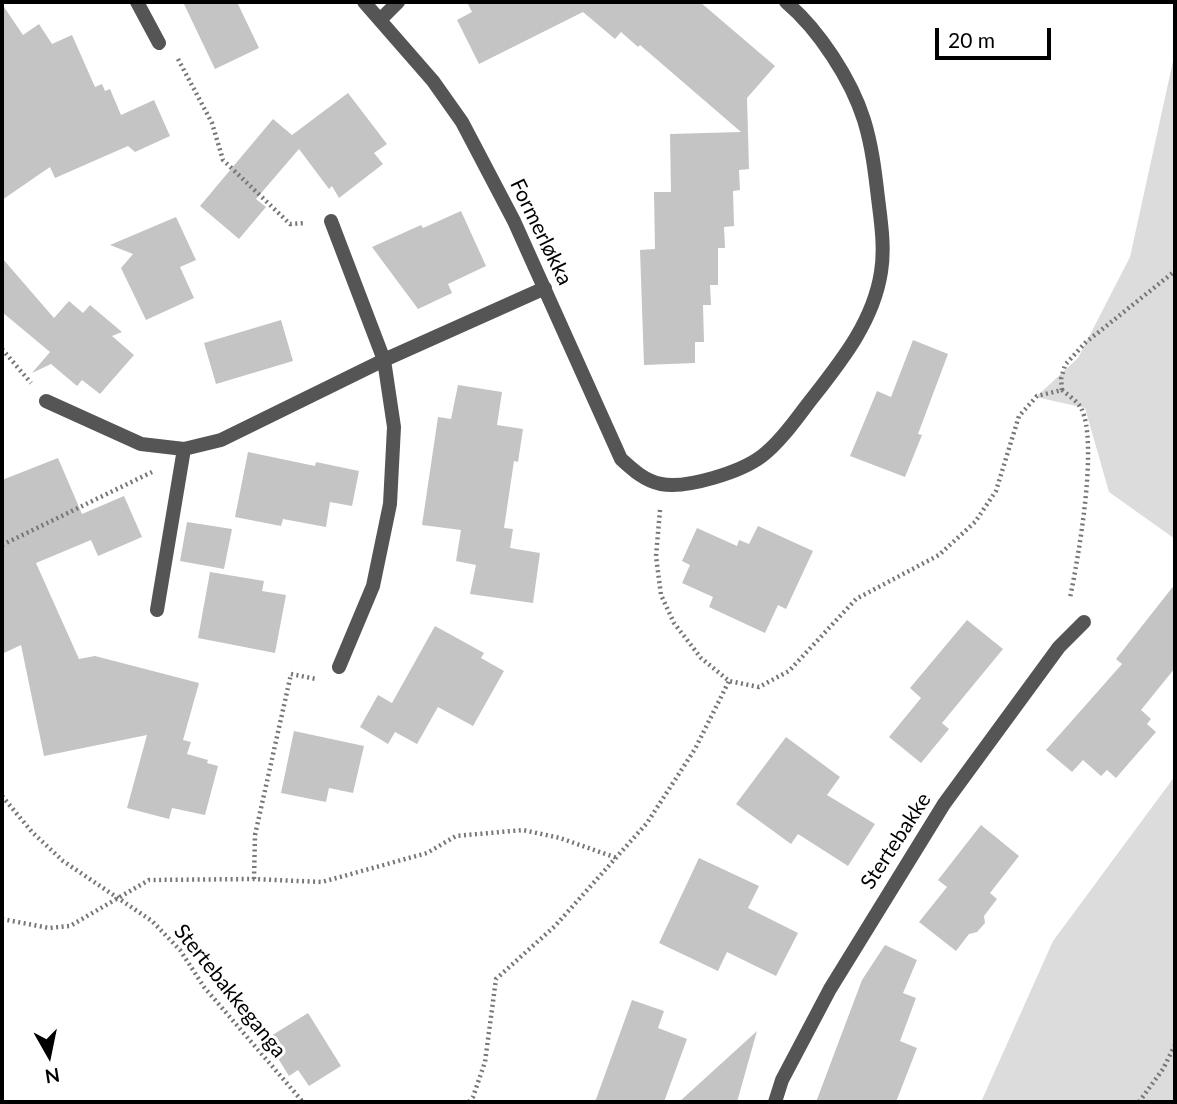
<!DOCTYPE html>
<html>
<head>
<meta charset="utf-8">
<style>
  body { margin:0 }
  #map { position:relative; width:1177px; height:1104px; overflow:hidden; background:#fff; font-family:Lato,sans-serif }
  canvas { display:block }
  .frame { position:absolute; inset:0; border:4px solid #000; pointer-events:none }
  .north { position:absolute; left:14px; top:1020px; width:70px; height:70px; -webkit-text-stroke:5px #fff; paint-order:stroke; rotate:171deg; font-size:19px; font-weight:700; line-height:28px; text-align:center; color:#000 }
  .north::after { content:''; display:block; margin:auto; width:24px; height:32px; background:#000; clip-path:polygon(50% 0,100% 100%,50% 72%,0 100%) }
  .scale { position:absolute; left:935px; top:28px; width:116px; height:32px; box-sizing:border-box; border:4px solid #000; border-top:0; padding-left:9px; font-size:21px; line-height:24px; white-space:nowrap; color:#000; -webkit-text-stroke:5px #fff; paint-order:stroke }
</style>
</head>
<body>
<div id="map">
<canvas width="1177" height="1104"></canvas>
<div class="frame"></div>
<div class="north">N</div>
<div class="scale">20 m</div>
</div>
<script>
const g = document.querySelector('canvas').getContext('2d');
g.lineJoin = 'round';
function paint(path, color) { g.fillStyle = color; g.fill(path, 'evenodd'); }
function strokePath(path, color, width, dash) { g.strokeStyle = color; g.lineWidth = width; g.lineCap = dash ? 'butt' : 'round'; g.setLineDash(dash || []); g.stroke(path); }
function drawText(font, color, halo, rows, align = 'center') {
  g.font = font + ' Lato,sans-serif'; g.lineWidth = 6; g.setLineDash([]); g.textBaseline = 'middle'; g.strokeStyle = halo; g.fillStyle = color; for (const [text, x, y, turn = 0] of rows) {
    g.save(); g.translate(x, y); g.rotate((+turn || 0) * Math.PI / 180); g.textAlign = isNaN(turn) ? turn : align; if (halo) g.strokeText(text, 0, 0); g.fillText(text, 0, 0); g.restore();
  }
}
const green = new Path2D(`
  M1175,52V539L1109,492L1085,408L1036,397L1078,358L1130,257Z
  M1175,776V1102H981L1053,941Z`);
const building = new Path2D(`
  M183,2H237L259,48L215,69Z
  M467,2H700L775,66L747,98L749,169L739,170L740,190L733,191L734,226L724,227L725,248H718V285H710L711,305H703L704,342H695V363L644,365L640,250L655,249L654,192H671L670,134L741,132L640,45L638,47L621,32L615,39L583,12L479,64L457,20L472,12Z
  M2,4L23,35L39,24L52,44L72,35L95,87L102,84L105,91L110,89L121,115L154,100L170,136L135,152L128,146L55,178L50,167L2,200Z
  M348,93L387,144L374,153L383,164L339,198L332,186L329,189L299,149L256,199L266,207L239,239L200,206L273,119L292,135Z
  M461,211L486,266L448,284L452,293L418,309L372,247L421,225L423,228Z
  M176,217L196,260L180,267L194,298L146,320L121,268L133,254L110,245Z
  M2,258L54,318L69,301L83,313L90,305L122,332L112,336L134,355L100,394L82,380L77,386L51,364L32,373L50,352L2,312Z
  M281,320L293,361L216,384L204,343Z
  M913,340L948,354L918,434L922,435L905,477L850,456L877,391L891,397Z
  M458,385L502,392L497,425L523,429L518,462L514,461L504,528L513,529L510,548L540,553L533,603L470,594L476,565L456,561L461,530L422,525L438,417L451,419Z
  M248,452L315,466L316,462L359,471L352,506L330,502L326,527L283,519L281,526L235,517Z
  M58,458L82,514L124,496L142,537L98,556L91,540L36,563L79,659L95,656L199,683L183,740L191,742L187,754L208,760L207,763L218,766L205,815L172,808L169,819L127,808L147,735L44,756L21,645L2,654V480Z
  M187,522L232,529L224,569L180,561Z
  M758,526L813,551L786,609L778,605L765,633L709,607L713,597L682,583L690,565L682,561L697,528L737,546L739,540L749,544Z
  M210,572L264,581L262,591L286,595L275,653L198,638Z
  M1175,584V668L1141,710L1151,719L1147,724L1156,732L1116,778L1107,770L1101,776L1083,760L1072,772L1046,750L1122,664L1116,659Z
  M967,620L1003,649L942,723L949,729L921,763L889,737L921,698L910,688Z
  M435,626L484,653L481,658L504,671L473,726L438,707L417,744L395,732L388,744L360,727L378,695L392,703Z
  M294,731L364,746L353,793L329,788L326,802L281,793Z
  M786,737L840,777L827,795L875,824L848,866L798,834L791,844L736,804Z
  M981,825L1019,856L990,893L997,899L984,916L985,923L977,932L969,934L956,951L919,922L947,887L938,880Z
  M699,858L759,886L748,908L798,933L776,976L727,952L718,971L659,943Z
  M885,945L917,960L903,993L916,998L900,1041L917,1048L896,1102H816L862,980Z
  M632,1000L664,1011L658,1028L687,1039L664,1102H595Z
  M308,1013L341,1066L309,1086L298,1070L289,1076L266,1039Z
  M757,1031L737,1102H679Z`);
const path = new Path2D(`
  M178,59L212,123L223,160L290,224L305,223
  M2,349L31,383
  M1062,390L1061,379L1065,365L1085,343L1175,271
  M660,510L656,556L661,595L674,623L701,658L729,681L759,687L789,671L856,599L939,555L975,522L996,491L1019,416L1037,396L1062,390C1068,395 1077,401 1081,408C1099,442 1078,559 1070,598
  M2,545L152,472
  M2,796L32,832L63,861L152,921L180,950L204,987L303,1102
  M254,879L255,835L291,674L316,679
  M2,919L49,928L70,926L149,880L254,879L322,882L427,853L456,836L523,830L560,838L617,858
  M469,1102L473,1097L485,1062L496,979L555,926L647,823L695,749L729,681
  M1139,1102L1163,1069L1175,1045`);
const lane = new Path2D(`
  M137,2L159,43
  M331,221L384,360`);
const street = new Path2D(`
  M364,2L433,81L462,122L514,221L621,459C633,470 645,481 661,484C687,489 741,472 762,456C779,443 794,422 807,405C838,365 873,324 881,272C885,248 881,222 878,198C875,172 872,146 864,120C851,79 819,30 786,2
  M380,20L398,2
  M46,401L141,444L184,449L221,440L384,360L545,288
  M157,610L184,449
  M339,667L373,586L390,504L394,427L384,360
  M775,1102L782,1080L830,989L944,804L1059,647L1084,622`);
const streetNames = [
  ["Formerløkka",541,232,64],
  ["Stertebakke",896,841,-57],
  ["Stertebakkeganga",230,991,51]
];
paint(green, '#dcdcdc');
paint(building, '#c4c4c4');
strokePath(path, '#777', 4.5, [2, 3.5]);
strokePath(lane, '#555', 14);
strokePath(street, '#555', 14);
drawText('21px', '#000', '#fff', streetNames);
</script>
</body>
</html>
